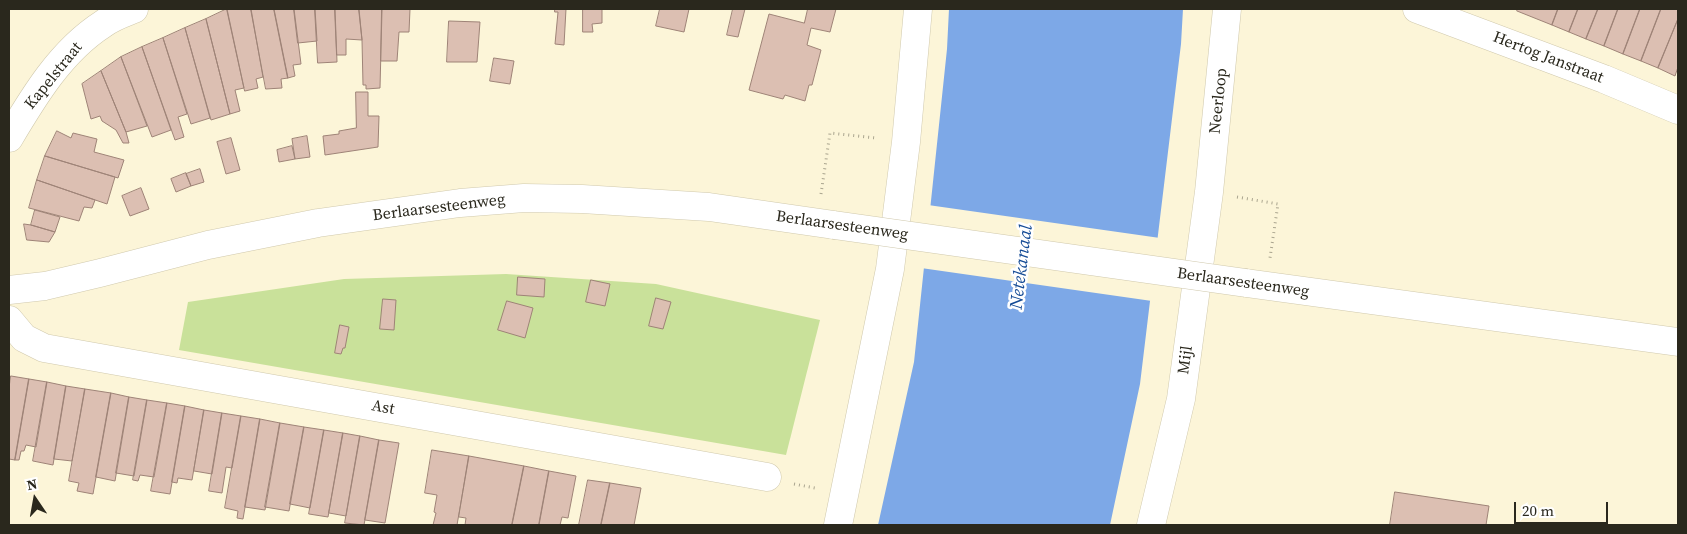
<!DOCTYPE html>
<html>
<head>
<meta charset="utf-8">
<style>
  body { margin:0 }
  #map { position:relative; width:1687px; height:534px; overflow:hidden; background:#fcf5d8; font-family:"Source Serif 4",serif }
  canvas { display:block }
  .frame { position:absolute; inset:0; border:10px solid #2a281d; pointer-events:none }
  .north { position:absolute; left:10px; top:474px; width:50px; height:50px; -webkit-text-stroke:4px #fff; paint-order:stroke; rotate:348deg; font-size:14px; font-weight:700; line-height:20px; text-align:center; color:#2a281d }
  .north::after { content:''; display:block; margin:auto; width:18px; height:22px; background:#2a281d; clip-path:polygon(50% 0,100% 100%,50% 72%,0 100%) }
  .scale { position:absolute; left:1514px; top:502px; width:94px; height:22px; box-sizing:border-box; border:2px solid #2a281d; border-top:0; padding-left:6px; font-size:15px; line-height:18px; white-space:nowrap; color:#2a281d; -webkit-text-stroke:4px #fff; paint-order:stroke }
</style>
</head>
<body>
<div id="map">
<canvas width="1687" height="534"></canvas>
<div class="frame"></div>
<div class="north">N</div>
<div class="scale">20 m</div>
</div>
<script>
const g = document.querySelector('canvas').getContext('2d');
g.lineJoin = 'round';
function paint(path, color) { g.fillStyle = color; g.fill(path, 'evenodd'); }
function strokePath(path, color, width, dash) { g.strokeStyle = color; g.lineWidth = width; g.lineCap = dash ? 'butt' : 'round'; g.setLineDash(dash || []); g.stroke(path); }
function drawText(font, color, halo, rows, align = 'center') {
  g.font = font + ' "Source Serif 4",serif'; g.lineWidth = 5; g.setLineDash([]); g.textBaseline = 'middle'; g.strokeStyle = halo; g.fillStyle = color; for (const [text, x, y, turn = 0] of rows) {
    g.save(); g.translate(x, y); g.rotate((+turn || 0) * Math.PI / 180); g.textAlign = isNaN(turn) ? turn : align; if (halo) g.strokeText(text, 0, 0); g.fillText(text, 0, 0); g.restore();
  }
}
const green = new Path2D(`
  M506,274L656,284L820,320L786,455L179,350L188,302L344,279Z`);
const water = new Path2D(`
  M949,9H1183L1181,44L1140,384L1110,525H878L914,362L947,49Z`);
const pier = new Path2D(`
  M928,205L1160,238L1152,301L921,268Z`);
const building = new Path2D(`
  M227,9L244,88L235,90L240,111L230,114L206,19Z
  M227,9H251L263,77L256,79L258,88L245,91Z
  M251,9H274L288,78L281,79L282,88L266,89Z
  M274,9H294L301,64L293,65L295,76L288,78Z
  M294,9H315L317,41L298,43Z
  M315,9H335L337,62L318,63Z
  M335,9H359L362,40L346,39V55H337Z
  M359,9H382L380,88L366,89V85H363L362,40Z
  M382,9H410L409,32H399L397,61H381Z
  M555,9H566L564,45L555,44L558,12H555Z
  M583,9H602V23L592,24L593,32H583Z
  M660,9H689L684,32L656,26Z
  M733,9H745L738,37L727,35Z
  M808,9H836L830,32L811,28L807,45L821,50L812,85H809L805,101L785,95L783,99L749,90L769,14L804,23Z
  M1518,9H1558L1552,25L1517,11Z
  M1558,9H1578L1569,32L1552,25Z
  M1578,9H1598L1586,39L1569,32Z
  M1598,9H1618L1604,46L1586,39Z
  M1618,9H1640L1623,54L1604,46Z
  M1640,9H1661L1641,61L1623,54Z
  M1661,9H1678V19L1658,68L1641,61Z
  M206,19L230,114L211,120L185,28Z
  M1678,19V67L1675,76L1658,68Z
  M449,21L480,22L477,62H447Z
  M185,28L210,118L191,124L163,38Z
  M163,38L187,114L178,117L184,137L175,140L142,47Z
  M142,47L171,130L152,137L121,57Z
  M121,57L147,126L126,132L101,71Z
  M494,58L514,61L510,84L490,81Z
  M101,71L126,132L129,143H123L116,130L102,121L100,116L91,119L82,84Z
  M356,92H368V116H379L378,147L325,155L323,136L339,134V131L356,128Z
  M57,131L71,138L73,133L97,139L94,152L124,160L118,178L45,156Z
  M307,136L310,157L295,159L292,139Z
  M231,138L240,170L226,174L217,142Z
  M292,146L295,159L279,162L277,150Z
  M45,156L115,177L107,204L37,180Z
  M200,169L204,182L191,186L186,174Z
  M186,173L191,186L176,192L171,179Z
  M37,180L95,200L92,208L84,207L79,221L29,208Z
  M141,188L149,209L130,216L122,196Z
  M35,210L60,217L55,232L31,225Z
  M24,224L31,225L55,232L49,242L27,240Z
  M518,277L545,279L544,297L517,295Z
  M591,280L610,284L605,306L586,302Z
  M656,298L671,302L663,329L649,326Z
  M383,299L396,300L394,330L380,329Z
  M507,301L533,308L525,338L498,330Z
  M340,325L349,327L345,348H343L341,354L335,353Z
  M11,376L29,379L15,460L9,459V388Z
  M29,379L47,382L36,447L26,445L24,451H21L19,460H15Z
  M47,382L66,386L53,465L33,461Z
  M66,386L85,389L72,461L54,459Z
  M85,389L111,393L93,494L77,491L79,483L69,481Z
  M111,393L129,397L115,481L96,477Z
  M129,397L147,400L134,476L116,473Z
  M147,400L167,403L154,477L140,475L138,481L133,480Z
  M167,403L185,406L170,494L151,491Z
  M185,406L204,410L192,480L178,478L177,483L172,482Z
  M204,410L222,413L212,474L194,471Z
  M222,413L241,416L232,468L226,467L222,493L209,491Z
  M241,416L260,419L243,519L237,518L238,511L225,508Z
  M260,419L280,423L265,510L245,507Z
  M280,423L304,427L289,511L265,507Z
  M304,427L324,430L310,508L290,504Z
  M324,430L343,433L328,517L309,514Z
  M343,433L360,436L346,516L329,513Z
  M360,436L379,440L364,525L345,523Z
  M379,440L399,443L385,523L365,520Z
  M432,450L469,456L457,525H433L436,513L434,512L437,495L425,493Z
  M469,456L524,466L512,525H465L466,518L459,517Z
  M524,466L549,471L539,525H512Z
  M549,471L576,476L568,518L562,517L560,525H539Z
  M588,480L610,483L601,525H579Z
  M610,483L641,488L634,525H601Z
  M1395,492L1489,506L1486,525H1390Z`);
const path = new Path2D(`
  M821,194L830,133L876,138
  M1237,197L1278,204L1270,258
  M794,484L815,488`);
const minor = new Path2D(`
  M1417,9L1604,79L1678,110
  M9,138C34,96 61,51 103,24C112,17 124,13 134,9
  M1246,283L1678,342
  M9,290L45,286L100,273L208,245L318,223L460,203L524,198L582,199L709,207L834,225
  M9,320L24,338L44,348L767,477
  M838,525L890,269L906,142L918,9
  M1151,525L1181,399L1209,192L1227,9`);
const minorBridge = new Path2D(`
  M834,225L1246,283`);
const streetNames = [
  ["Hertog Janstraat",1548,58,21],
  ["Kapelstraat",54,76,-51],
  ["Neerloop",1219,101,-84],
  ["Berlaarsesteenweg",439,208,-7],
  ["Berlaarsesteenweg",842,226,8],
  ["Berlaarsesteenweg",1243,283,8],
  ["Mijl",1186,360,-82],
  ["Ast",383,408,10]
];
const waterNames = [
  ["Netekanaal",1022,267,-83]
];
paint(green, '#c9e19a');
paint(water, '#7da8e7');
paint(pier, '#fcf5d8');
paint(building, '#dcbfb2');
strokePath(building, '#9e8377', 1);
strokePath(minor, '#d0c9ad', 29);
strokePath(path, '#aaa58f', 3, [1, 4]);
strokePath(minor, '#fff', 28);
strokePath(minorBridge, '#d0c9ad', 29, []);
strokePath(minorBridge, '#fff', 28);
drawText('16px', '#2a281d', '#fff', streetNames);
drawText('italic 18px', '#154b95', '#fff', waterNames);
</script>
</body>
</html>
